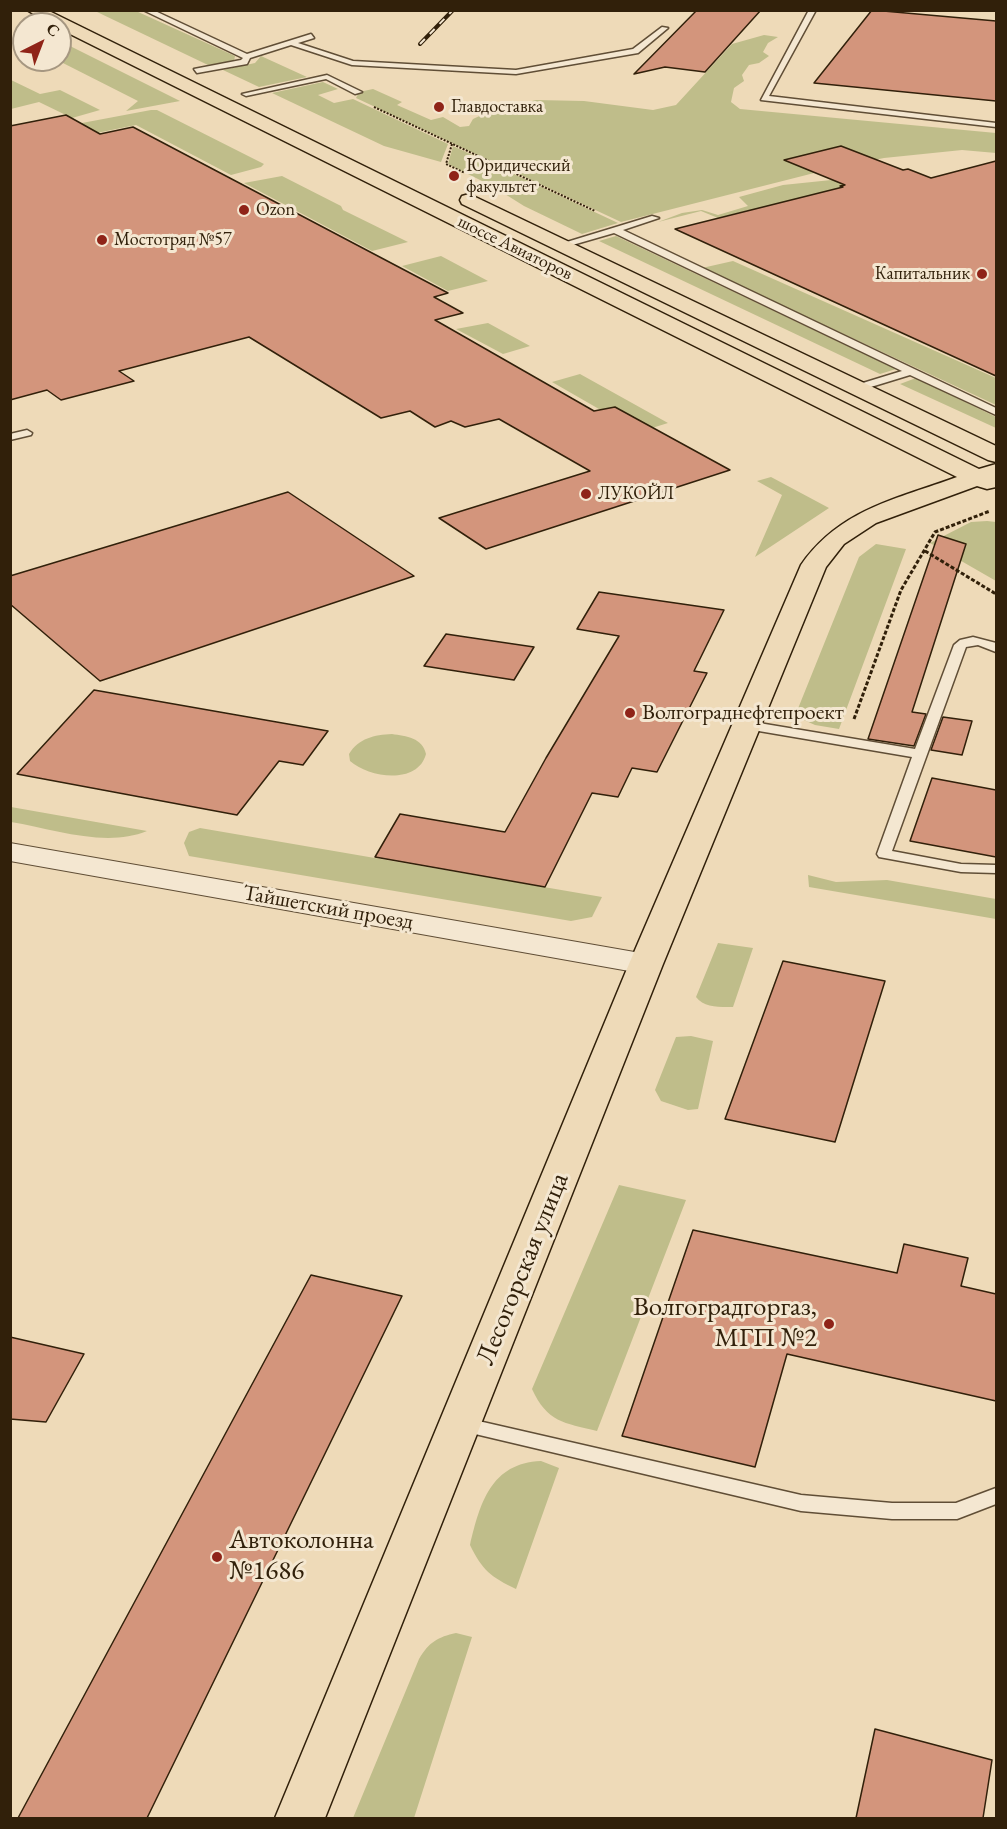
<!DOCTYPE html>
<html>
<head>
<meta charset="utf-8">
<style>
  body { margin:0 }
  #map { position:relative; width:1007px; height:1829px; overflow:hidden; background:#eedab8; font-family:"EB Garamond",serif }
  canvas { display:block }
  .frame { position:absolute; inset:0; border:12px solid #31200a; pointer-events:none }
  .north { position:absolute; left:12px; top:12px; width:60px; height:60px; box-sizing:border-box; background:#f4e7d1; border:2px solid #a69781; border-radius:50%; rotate:42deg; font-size:16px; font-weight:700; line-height:24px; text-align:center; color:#31200a }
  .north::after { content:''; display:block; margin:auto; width:21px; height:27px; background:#8f2418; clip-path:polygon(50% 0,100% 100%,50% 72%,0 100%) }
</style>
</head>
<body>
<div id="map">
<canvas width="1007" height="1829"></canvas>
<div class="frame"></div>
<div class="north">С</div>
</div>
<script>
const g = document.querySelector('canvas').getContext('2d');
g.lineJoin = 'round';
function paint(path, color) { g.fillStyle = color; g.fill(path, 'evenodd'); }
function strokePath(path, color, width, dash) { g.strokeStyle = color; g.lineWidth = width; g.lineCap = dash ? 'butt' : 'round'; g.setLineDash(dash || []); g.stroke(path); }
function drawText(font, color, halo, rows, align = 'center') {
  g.font = font + ' "EB Garamond",serif'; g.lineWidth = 6; g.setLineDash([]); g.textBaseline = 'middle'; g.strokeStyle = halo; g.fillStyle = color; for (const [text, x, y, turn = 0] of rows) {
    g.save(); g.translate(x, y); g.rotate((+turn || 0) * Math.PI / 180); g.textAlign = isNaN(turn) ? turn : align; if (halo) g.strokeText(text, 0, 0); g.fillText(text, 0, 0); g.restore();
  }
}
const green = new Path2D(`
  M95,11H136L235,56L234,61L208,65Z
  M764,35L778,37L768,43L763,52L769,56L759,63L749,65L742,75L744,81L734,88L731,102L740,109L996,133V153L962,150L884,158L830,169L621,222L356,98L359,92L373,89L402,102L397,105L431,120L443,117L460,127L469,126L473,119L488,112L536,100L584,101L653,110L676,105L732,44Z
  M60,41L180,101L126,111L138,101L57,60H60Z
  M261,56L307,77L259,87L223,70L255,63Z
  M11,80L40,94L60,90L100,110L72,118L39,102L11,109Z
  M323,82L338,89L318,95L334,103L353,99L448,144L441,162L384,146L272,93Z
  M151,110H157L264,164L261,167L231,175L136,125L72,138L66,126Z
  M453,146L533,183H486L448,164Z
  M282,176L341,206L343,210L408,242L372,251L244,183Z
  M841,179L866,180L841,186L862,195L769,219L749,210L718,218L701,211L658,222L682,213L702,210L718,215L748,206L739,197L783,185Z
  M489,184H535L618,223L582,234L524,206Z
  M616,236L896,369L880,374L599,241Z
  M441,256L488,281L448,291L402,266Z
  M733,261L996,378V405L702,268Z
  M488,323L530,346L503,354L456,329Z
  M580,374L668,423L639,432L552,382Z
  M916,378L996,417V428L900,384Z
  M771,477L829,508L755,557L782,495L757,481Z
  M987,521L996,522V581L930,543L971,522Z
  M876,544L906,549L839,729L815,725L795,716L859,557Z
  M392,734C406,736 423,738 426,754C418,785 369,778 350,761L349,754C359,738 374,735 392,734Z
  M10,807H11L147,831C106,848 53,829 11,822Z
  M200,828L602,897L592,917L571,921L189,856L184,843L189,832Z
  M808,875L836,882L887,880L996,899V919L809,887Z
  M718,943L753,948L733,1007C720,1007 704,1008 696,997Z
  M691,1036L713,1041L698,1109L688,1110L661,1101L655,1090L676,1037Z
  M619,1185L686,1200L597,1431C564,1423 547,1422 532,1389Z
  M541,1461L559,1468L516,1589C491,1577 482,1570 470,1545C480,1503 491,1463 541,1461Z
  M456,1633L472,1637L414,1818H353L419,1659C429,1642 438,1637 456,1633Z`);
const building = new Path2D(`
  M697,10H761L705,72L665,67L634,74Z
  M872,10L996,21V101L814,83Z
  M66,115L100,134L133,127L448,293L434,297L463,313L435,320L594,411L615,407L730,470L486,549L439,518L590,471L499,419L465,427L451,421L435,427L410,411L381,418L249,337L119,371L134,381L61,400L47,390L10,400V126Z
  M841,146L903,170L908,169L931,178L996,161V376L675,229L843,187L840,186L845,185L784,160Z
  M288,492L414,576L100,681L10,604V576Z
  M938,535L966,544L912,712L926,714L914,746L868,739Z
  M599,592L724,610L694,671L707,673L657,772L632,768L618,797L592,793L545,887L375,857L400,814L505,832L546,758L619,636L577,629Z
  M446,634L466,637L534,647L514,680L424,666Z
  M94,690L328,731L303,765L279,761L237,815L17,774Z
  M943,717L972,721L962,755L931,750Z
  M932,778L996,790V857L910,841Z
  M783,961L885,981L835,1142L725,1119Z
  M693,1230L897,1273L904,1244L968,1258L961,1286L996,1294V1401L787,1354L755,1467L622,1436Z
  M311,1275L402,1296L147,1818H18Z
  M10,1337L84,1354L46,1422L10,1419Z
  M875,1729L992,1760L983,1818H856Z`);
const pathFar1 = new Path2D(`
  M374,107L595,211
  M452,144L446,164L465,173
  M499,183L533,184`);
const path = new Path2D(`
  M925,551L996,594
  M854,719L901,590L935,532L990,511`);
const lane = new Path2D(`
  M143,10H153L247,54L311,34L314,38L298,43L353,61L516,70L633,49L662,27L668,28L638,53L516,74L352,65L291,45L250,58L247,64L197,73L194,69L241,60L243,58Z
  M809,10H816L769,96L996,123V127L761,100Z
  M327,75L362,92L355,94L326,79L246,96L242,94Z
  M652,216L659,218L623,230L996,408V415L910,375L861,390H853V386L902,371L614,233L562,248L557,245Z
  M27,430L32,433L31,435L10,440V434Z
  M973,637L996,643V652L978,645L966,647L892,851L961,864L996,865V873L961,872L879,857L877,854L912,757L747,729L740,725L747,721L915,749L954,645L960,640Z
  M461,1417L801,1495L892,1503H956L996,1488V1504L957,1519H892L801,1511L454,1429L451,1424L454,1419Z`);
const street = new Path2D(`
  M10,843L646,954L657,957L662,964L657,971L646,974L10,861Z`);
const primary = new Path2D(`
  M27,10H47L979,469L996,464V487L987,489L977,486L876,523L844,544L826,567L663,964L325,1818H275L629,964L801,565C840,509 897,499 957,477L60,29V24H50Z
  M469,194L996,446V462L988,460L462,204L460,200L462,196Z`);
const rail = new Path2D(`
  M420,44L453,10`);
const markers = [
  [439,107,6,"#8f2418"],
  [454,176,6,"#8f2418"],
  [244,210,6,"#8f2418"],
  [102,240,6,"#8f2418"],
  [982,274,6,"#8f2418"],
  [586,494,6,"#8f2418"],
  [630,713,6,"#8f2418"],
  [829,1324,6,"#8f2418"],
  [217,1557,6,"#8f2418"]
];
const farPoinames = [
  ["Главдоставка",451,107],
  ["Юридический",466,166],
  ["факультет",466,187],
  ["Ozon",256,210],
  ["Мостотряд №57",114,240],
  ["Капитальник",970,274,"right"],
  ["ЛУКОЙЛ",598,494]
];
const farStreetnames = [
  ["шоссе Авиаторов",515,248,26]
];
const poiNames = [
  ["Волгограднефтепроект",642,713]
];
const streetNames = [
  ["Тайшетский проезд",328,908,10]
];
const nearStreetnames = [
  ["Лесогорская улица",523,1269,-68]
];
const nearPoinames = [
  ["Волгоградгоргаз,",817,1308],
  ["МГП №2",817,1339],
  ["Автоколонна",229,1541,"left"],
  ["№1686",229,1572,"left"]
];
paint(green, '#bfbd8a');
paint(building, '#d3957c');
strokePath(building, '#31200a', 1.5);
strokePath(lane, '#604e36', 3);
strokePath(street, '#604e36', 2);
strokePath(primary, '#31200a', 3);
strokePath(pathFar1, '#31200a', 2, [2, 1.5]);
strokePath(path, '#31200a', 3, [4, 2]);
paint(lane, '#f4e7d1');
paint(street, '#f4e7d1');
paint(primary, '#eedab8');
strokePath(rail, '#31200a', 4);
strokePath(rail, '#f4e7d1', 2, [7]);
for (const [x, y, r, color] of markers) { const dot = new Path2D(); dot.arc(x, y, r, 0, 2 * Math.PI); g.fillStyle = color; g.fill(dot); strokePath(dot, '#f4e7d1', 2); }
drawText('18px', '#31200a', '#f4e7d1', farPoinames, 'left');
drawText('18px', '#31200a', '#f4e7d1', farStreetnames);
drawText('22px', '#31200a', '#f4e7d1', poiNames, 'left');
drawText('22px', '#31200a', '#f4e7d1', streetNames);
drawText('27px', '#31200a', '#f4e7d1', nearStreetnames);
drawText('27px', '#31200a', '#f4e7d1', nearPoinames, 'right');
</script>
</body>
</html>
